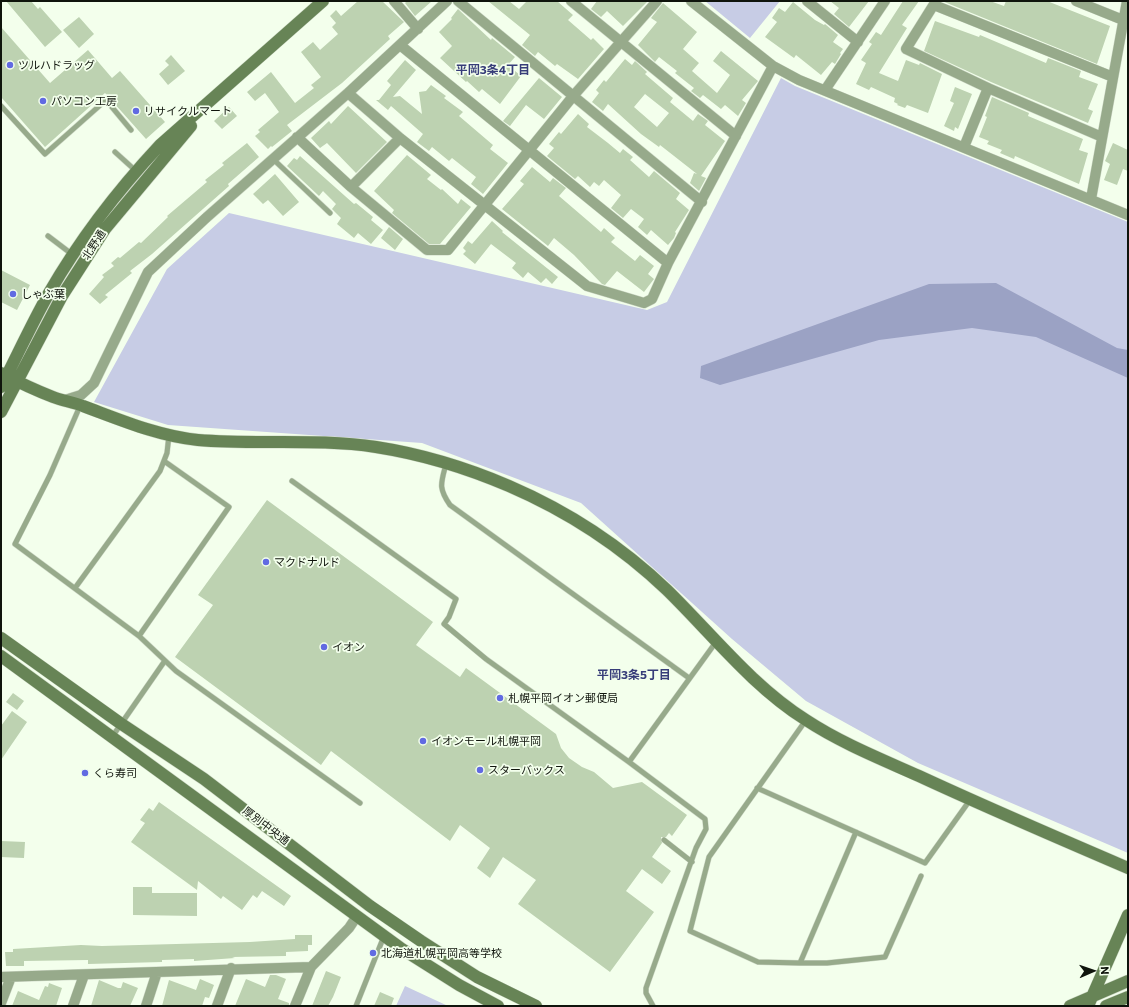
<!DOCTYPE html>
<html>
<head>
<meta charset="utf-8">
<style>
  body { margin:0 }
  #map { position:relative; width:1129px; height:1007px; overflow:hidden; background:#f3ffec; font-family:Commissioner,sans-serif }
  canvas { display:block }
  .frame { position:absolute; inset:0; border:2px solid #0f140c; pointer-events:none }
  .north { position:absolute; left:1073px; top:951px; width:40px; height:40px; -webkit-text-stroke:3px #f3ffec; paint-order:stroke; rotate:88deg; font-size:11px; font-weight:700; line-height:16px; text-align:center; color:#0f140c }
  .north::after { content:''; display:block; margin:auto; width:14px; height:18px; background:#0f140c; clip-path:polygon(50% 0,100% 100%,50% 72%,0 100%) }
</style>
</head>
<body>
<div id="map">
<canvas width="1129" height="1007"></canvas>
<div class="frame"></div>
<div class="north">N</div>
</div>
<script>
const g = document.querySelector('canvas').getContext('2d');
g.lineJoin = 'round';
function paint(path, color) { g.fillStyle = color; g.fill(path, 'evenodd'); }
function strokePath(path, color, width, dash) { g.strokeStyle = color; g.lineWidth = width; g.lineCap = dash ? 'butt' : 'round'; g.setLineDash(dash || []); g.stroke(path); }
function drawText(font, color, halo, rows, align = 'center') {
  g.font = font + ' Commissioner,"Noto Sans JP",sans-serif'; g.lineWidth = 3.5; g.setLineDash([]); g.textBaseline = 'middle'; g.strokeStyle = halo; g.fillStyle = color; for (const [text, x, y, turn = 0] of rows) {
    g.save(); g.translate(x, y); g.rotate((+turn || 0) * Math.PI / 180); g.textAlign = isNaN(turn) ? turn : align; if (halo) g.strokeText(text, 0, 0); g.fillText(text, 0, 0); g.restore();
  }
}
const green = new Path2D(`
  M705,1H780L750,38Z
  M781,78L795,86L1128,222V853L918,763L806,701L732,639L581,503L422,443L168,425L94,402L167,269L229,213L647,310L667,302Z
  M405,986L448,1006H396Z`);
const water = new Path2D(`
  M996,283L1117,348L1128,350V378L1036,337L972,328L879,340L720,385L700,378L701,366L929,284Z`);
const building = new Path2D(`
  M6,1H31L38,9L40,7L62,32L45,47Z
  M358,1H382L404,22L388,36L390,39L342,83L287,125L292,131L272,147L271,146L268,149L255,136L260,132L258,130L279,112L265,93L255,101L247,92L271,72L295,103L314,88L311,85L321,77L301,52L313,42L320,50L338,34L332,27L336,23L330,16L336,10L341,16Z
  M407,1H432L415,16L405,3Z
  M488,1H509L519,9L527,1H557L573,15L568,20L591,40L593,38L604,49L578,79L557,64L555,66L538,52L535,56L522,45L530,35Z
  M597,1H648L623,26L607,11L601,17L591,9Z
  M830,1H869L849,27L834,14L839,8Z
  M903,1H919L902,25L907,28L879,73L898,81L906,60L919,65L920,63L942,74L928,113L907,105L905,108L897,105L898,104L894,102L895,98L871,87L869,90L856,84L866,63L861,60L872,44L869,42L876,32L881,35Z
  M942,1H990L1004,6L1006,1H1047L1110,26L1097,64Z
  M793,2L815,20L824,25L825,24L838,35L833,42L843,49L840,53L841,54L835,64L832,62L821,75L796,55L794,58L765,37L777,22L772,18L779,8L785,12Z
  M663,3L697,32L683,49L699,63L692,71L717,93L730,75L713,61L721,51L758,81L742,100L746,103L738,116L725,105L721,109L703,95L700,98L691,91L694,88L675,73L677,71L659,57L655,62L638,45L657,22L651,18Z
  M458,9L491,40L492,38L515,57L508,65L521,76L500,104L482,89L479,92L467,81L466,82L440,58L452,46L439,32L452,19L451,18Z
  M79,17L94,34L79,48L63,30Z
  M935,21L979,37L980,35L1046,63L1048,58L1081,71L1079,77L1098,84L1088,109L1093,111L1088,123L991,82L924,51Z
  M1,27L50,83L88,50L112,78L120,71L165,122L146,139L105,93L45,147L1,97Z
  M171,55L185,71L168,85L159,74L169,65L165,61Z
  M625,59L632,65L635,61L647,72L645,74L673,98L670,102L693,121L698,114L708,121L705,125L725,141L701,176L706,178L699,191L690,183L694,173L697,174L660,145L659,147L641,134L608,104L603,111L592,102L599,93L596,90L604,80L606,82ZM645,94L669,113L657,127L634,107Z
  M405,60L416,70L393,97L400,96L422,114L419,92L426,91L431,85L446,96L444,98L463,112L459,116L493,145L490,149L508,163L483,194L471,184L476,177L452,158L449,161L432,147L429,151L417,142L423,134L391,106L388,110L376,100H379L391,85L387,81Z
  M539,78L562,97L544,119L526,105L510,126L503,121Z
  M955,87L972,94L958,129L955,127L954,131L944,126L954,103L950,101Z
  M992,97L1029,113L1028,116L1083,139L1079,150L1088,153L1079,184L1015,156L1014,159L1000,153L1002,150L987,144L989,141L979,137L987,117L985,116Z
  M348,106L387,142L356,173L327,143L320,148L311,138L329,121L331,124Z
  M229,107L237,116L222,129L214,121Z
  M578,114L589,124L587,127L608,143L620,153L623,149L633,157L630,160L649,177L654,171L680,193L676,199L689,210L675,232L676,233L674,238L668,245L651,230L647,235L638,227L644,219L631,209L623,218L611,208L621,195L604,180L599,186L594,182L590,187L578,176L575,179L547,156L554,148L549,144L559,132L561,134Z
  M247,143L259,157L228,184L229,186L152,254L130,271L132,273L105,295L108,297L100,304L89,294L104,277L102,275L114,266L111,263L118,257L120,258L139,242L141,243L168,217L167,216L207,182L205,180L224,165L222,163Z
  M1113,143L1128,150V171L1123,169L1117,185L1104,180L1110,164L1105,161Z
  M407,155L431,175L427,179L441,190L442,189L458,204L461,199L471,207L440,244H429L392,213L394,210L374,191Z
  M300,156L354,204L356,203L373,217L371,220L383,230L371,244L358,233L354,238L337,224L341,218L332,209L336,204L323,191L319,196L287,166L294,158L297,160Z
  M532,167L550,182L553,178L566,188L559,196L601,232L604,228L615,238L611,242L635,261L640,255L654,266L648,274L654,279L644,292L617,271L605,285L602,284L574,255L554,238L548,246L502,209L524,184L520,181Z
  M275,174L299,202L283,216L268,200L263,204L253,194Z
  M492,221L503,231L502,232L558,277L552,284L546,278L541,283L528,272L523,278L512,268L516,263L491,244L475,264L463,254L466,251L463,248L468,241L472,244Z
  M389,227L403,239L395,250L381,238Z
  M1,270L30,285L17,310L1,302Z
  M267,500L433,622L416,645L460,677L466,668L556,734L561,748L569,758L582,767L594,772L613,788L642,782L687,815L672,836L669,833L666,837H661L662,843L652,857L671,871L662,884L642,869L626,891L654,912L610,972L518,904L536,880L503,857L490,878L477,868L490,848L460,825L450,841L331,751L321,765L175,657L213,605L198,595Z
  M13,693L24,701L17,710L6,702Z
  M12,711L27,722L1,760V726Z
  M159,802L291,896L284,906L262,891L257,898L253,895L242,910L223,896L221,899L198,881L197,890L131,842L145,823L140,820L149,808L153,811Z
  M1,841L25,842L24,858L1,857Z
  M133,887H152V893H197V916L133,915Z
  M295,935H312V945H308V951L286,952V956L232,957L235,958L194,961V959L162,960V962L88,964V960L24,961V966H6L5,952H13V949L81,945L102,946L250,942L295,939Z
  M326,971L341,977L333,997L328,1006H312Z
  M270,975H276L286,979L278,999L289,1003V1006H235L246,979L265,987Z
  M200,979L214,985L209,998L205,997L202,1006H162L169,980L196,990Z
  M99,980L118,988H121L123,982L138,988L130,1006H91Z
  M49,983L62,988L56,1006H12L18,991L39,1000L45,986L48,987Z
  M380,992L394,998L391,1006H374Z`);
const lane = new Path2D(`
  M1,106L45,154L106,100L131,130
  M115,152L136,171
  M273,159L330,213
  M48,236L73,255
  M80,406L50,475L15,544L139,636L176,671L360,803
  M446,464C441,483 438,488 450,505L689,678
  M292,481L456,599L449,617L444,624L486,659L629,762L716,642
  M75,588L160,471L167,453L169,435
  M139,636L229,507L164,461
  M806,720L709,857L690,931L758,962L800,963L856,832
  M112,737L164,662
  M629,762L705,819L706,829L696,848L646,988V993L653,1006
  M757,788L925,863L970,800
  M664,840L692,862
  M800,963H827L885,957L921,876
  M356,1006L384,936`);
const street = new Path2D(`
  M394,1L418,29
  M458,1L702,202
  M571,1L736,136
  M691,1L773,66L799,80L1128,215
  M807,1L858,42
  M936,1L906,49L988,88L1102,137
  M1076,1L1123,20
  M934,5L1113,77
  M400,45L668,263
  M825,90L885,1
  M348,93L400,138L587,286L644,303L652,299L668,263L773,66
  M297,137L351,187L427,250H448L574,95L657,1
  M964,147L988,88
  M351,187L400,138
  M1091,199L1127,1
  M65,400L81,395L94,383L148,272L207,217L348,93L447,1
  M1,977L311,967
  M1,1003L11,977
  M73,1006L84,975
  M146,1006L157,972
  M217,1006L231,968
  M295,1006L311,967L349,928L357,916`);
const secondary = new Path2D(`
  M1,373C18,382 35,390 53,397C63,401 73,402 83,406C121,420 158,436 198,440C257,445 317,438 376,447C421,454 467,468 509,486C567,511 622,547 667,590C712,634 752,686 806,720C841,743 881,759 919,776C988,808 1058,838 1128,868
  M1,387C17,356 32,323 49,293C80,239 118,190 160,145L323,1
  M1,412L62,296L105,229L191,126
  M1,638L120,723L204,779L370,906L421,941L477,977L536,1006
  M1,656L402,949L459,985L498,1006
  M1070,1006L1128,981
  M1088,1006L1128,915
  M1106,1006L1128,997`);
const markers = [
  [10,65,4,"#616ae2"],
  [43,101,4,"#616ae2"],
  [136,111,4,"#616ae2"],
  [13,294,4,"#616ae2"],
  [266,562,4,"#616ae2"],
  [324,647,4,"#616ae2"],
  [500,698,4,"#616ae2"],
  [423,741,4,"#616ae2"],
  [480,770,4,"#616ae2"],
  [85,773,4,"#616ae2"],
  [373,953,4,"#616ae2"]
];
const poiNames = [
  ["ツルハドラッグ",18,65],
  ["パソコン工房",51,101],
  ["リサイクルマート",144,111],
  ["しゃぶ葉",21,294],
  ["マクドナルド",274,562],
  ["イオン",332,647],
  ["札幌平岡イオン郵便局",508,698],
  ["イオンモール札幌平岡",431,741],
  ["スターバックス",488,770],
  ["くら寿司",93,773],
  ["北海道札幌平岡高等学校",381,953]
];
const streetNames = [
  ["北野通",94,245,-57],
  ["厚別中央通",266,826,37]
];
const neighbourhoodNames = [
  ["平岡3条4丁目",493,70],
  ["平岡3条5丁目",634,675]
];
paint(green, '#c7cce5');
paint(water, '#9ba2c4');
paint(building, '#bdd2b1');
strokePath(lane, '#cfd9c8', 6);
strokePath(street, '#cfd9c8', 11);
strokePath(secondary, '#cfd9c8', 13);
strokePath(lane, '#97aa8b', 5);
strokePath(street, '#97aa8b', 10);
strokePath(secondary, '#678456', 12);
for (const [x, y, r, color] of markers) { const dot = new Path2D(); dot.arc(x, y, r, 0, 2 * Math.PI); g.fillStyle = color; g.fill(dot); strokePath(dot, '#f3ffec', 1.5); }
drawText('11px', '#0f140c', '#f3ffec', poiNames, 'left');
drawText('11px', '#0f140c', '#f3ffec', streetNames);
drawText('bold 12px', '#373d79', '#f3ffec', neighbourhoodNames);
</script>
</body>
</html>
